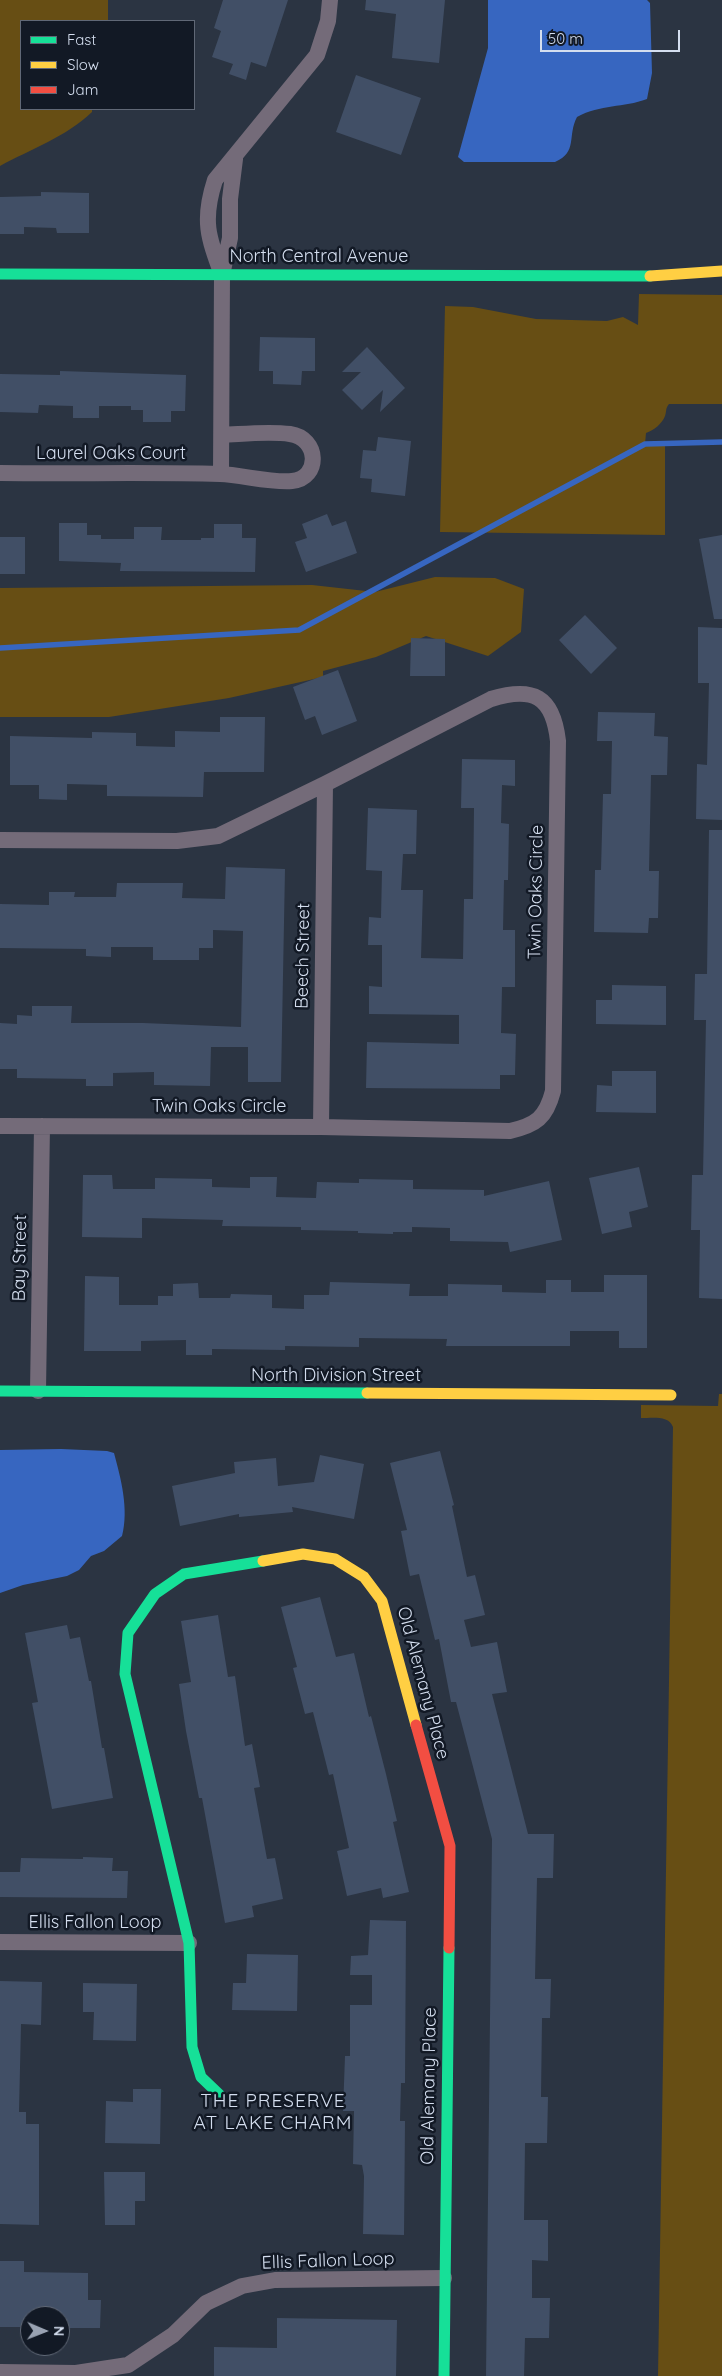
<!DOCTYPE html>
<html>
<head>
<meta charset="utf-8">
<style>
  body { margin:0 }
  #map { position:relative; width:722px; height:2376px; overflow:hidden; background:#2b3442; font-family:Quicksand,sans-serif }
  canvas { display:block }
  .legend { position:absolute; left:20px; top:20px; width:175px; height:90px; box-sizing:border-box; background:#121925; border:1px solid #606876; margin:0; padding:6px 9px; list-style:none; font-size:15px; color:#d4deef }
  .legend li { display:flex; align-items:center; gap:10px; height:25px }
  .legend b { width:25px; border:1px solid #606876 }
  .north { position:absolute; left:20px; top:2306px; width:50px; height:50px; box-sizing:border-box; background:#121925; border:1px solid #606876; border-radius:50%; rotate:91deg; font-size:14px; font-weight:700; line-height:20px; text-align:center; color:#d4deef }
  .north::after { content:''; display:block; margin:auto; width:18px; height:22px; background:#99a2b2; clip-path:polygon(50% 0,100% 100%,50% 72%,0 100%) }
  .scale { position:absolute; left:540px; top:30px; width:140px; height:22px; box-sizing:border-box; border:2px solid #d4deef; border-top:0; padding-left:6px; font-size:15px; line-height:18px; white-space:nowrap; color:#d4deef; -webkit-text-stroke:4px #121925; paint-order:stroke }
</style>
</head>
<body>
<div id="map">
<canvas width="722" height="2376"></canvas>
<ul class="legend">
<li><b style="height:6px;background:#16e098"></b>Fast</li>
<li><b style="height:6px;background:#ffcf43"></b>Slow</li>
<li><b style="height:6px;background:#f24e42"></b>Jam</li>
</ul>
<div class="north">N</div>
<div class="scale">50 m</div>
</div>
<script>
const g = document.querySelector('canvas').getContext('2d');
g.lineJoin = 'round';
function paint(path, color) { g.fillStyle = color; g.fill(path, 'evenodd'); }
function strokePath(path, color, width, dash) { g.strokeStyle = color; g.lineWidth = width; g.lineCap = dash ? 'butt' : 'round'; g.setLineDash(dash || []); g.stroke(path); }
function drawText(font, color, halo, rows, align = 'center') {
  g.font = font + ' Quicksand,sans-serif'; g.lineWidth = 5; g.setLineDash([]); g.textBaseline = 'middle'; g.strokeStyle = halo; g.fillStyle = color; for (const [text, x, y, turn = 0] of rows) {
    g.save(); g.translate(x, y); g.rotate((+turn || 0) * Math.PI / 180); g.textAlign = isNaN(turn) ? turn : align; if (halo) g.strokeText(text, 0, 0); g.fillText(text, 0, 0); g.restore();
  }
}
const green = new Path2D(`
  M0,0H108V21H21V109H92V112C66,137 31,149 0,166Z
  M639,294L722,295V404H669C665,409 667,410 665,416C662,424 654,430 646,433L645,444H665V535L440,532L445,306L473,307L536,319L607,321L623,317L638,325Z
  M435,577L495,578L524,589L521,632L488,656L426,636L376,657L323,671V677L229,698L109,717H0V588L312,585L375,592Z
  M719,1394H722V2376H658L673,1427C669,1415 652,1418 641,1418V1405L718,1406Z`);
const water = new Path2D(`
  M488,0H647L650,3L652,73L647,99C623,108 601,104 577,117C567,136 578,152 555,162H464L458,157L488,48Z
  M61,1449L107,1451L114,1453C121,1479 129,1509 122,1536L104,1551L91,1556L79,1570L67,1576L23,1585L0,1593V1450Z`);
const stream = new Path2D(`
  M0,648L299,630L645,444L722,442`);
const building = new Path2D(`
  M223,0H288L266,67L251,62L246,80L229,74L233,64L212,57L221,31L214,28Z
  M366,0H445L439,63L392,58L396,14L365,10Z
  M356,75L421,98L401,155L336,132Z
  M41,192L89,193V233H57L56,228L24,227V234H0V197L41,196Z
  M260,337L315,338V371H302L301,385L273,384V371H259Z
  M367,347L405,388L380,412L383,390L362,410L342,390L361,372H342Z
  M60,371L186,375L185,411H171V422H143V410H131V406H99V418H73V406L39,405L38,413L0,412V374L60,375Z
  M378,437L411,441L405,496L371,492L372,479L360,478L363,450L376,451Z
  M327,514L332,526L346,521L357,553L306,572L295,542L307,538L302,524Z
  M59,523H87V535H101V539H134V527H162L161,540H201V538H214V524H242V538H256L255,572L120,571L121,563L59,561Z
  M722,535V619H714L699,539Z
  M0,537H25V574H0Z
  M585,615L617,648L591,674L559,640Z
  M698,627L722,628V820L696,819L697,764L707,765L709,683H698Z
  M411,638L445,639V676H410Z
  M338,670L357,721L322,735L315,716L305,720L293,687Z
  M598,712L655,713L654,736L668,737L667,775H651L649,871H659L658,918H649L648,933L594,932L595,870H601L603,794H611L612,741H597Z
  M220,717H265L264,772H204L203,797L107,796V785L67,784V800L39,799V785H10V736L92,738V732L136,733V746L175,747V731L220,732Z
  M462,759L515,760V786L502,785L501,823L509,824L508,880H504L503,930H515V987H502L501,1033L516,1034L515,1075H500V1089L366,1088L367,1042L459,1044V1015L369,1014V986L382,987V945H368L369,917L381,918L382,871L366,870L368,808L417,810L416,854H403L401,890H423L421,958L463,959L464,899H473L474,808H461Z
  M709,830H722V1299L699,1298L700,1230H691L692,1175H703L706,1020H694L695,974H707Z
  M226,867L285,869L281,1082H248V1047H211L210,1086L154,1085V1072L113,1073V1086H86V1079L17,1078V1069H0V1023L17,1024V1015L32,1016V1006H72L71,1023H143L241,1027L243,931L213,930V948H199V960H153V947H111V957L86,956V949L0,948V904L49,905V892H75L74,897H116L117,883H183L182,898L225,899Z
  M612,985L666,986V1025L596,1024V1000H612Z
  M612,1071H656V1113L596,1112L597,1085L612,1086Z
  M639,1167L648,1207L629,1212L632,1227L602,1234L589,1178Z
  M83,1175H112L113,1189H155V1178L212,1179V1187L250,1188V1177H277L276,1197L316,1198L317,1182L359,1183V1179L413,1180V1189L484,1190V1196L549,1181L562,1240L510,1252L508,1242L450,1241V1228L412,1227V1232H393V1234L358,1233V1231L301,1230V1227L222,1226L223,1220L142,1218V1238L82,1237Z
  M604,1275H647V1348H619V1331H570V1346H446L447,1339L359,1338V1347L285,1346V1350L212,1349V1355H186V1340L141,1341V1351H84L85,1276L119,1277V1305H158V1296H173V1284L198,1283L199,1298H230L231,1294L272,1295V1308L304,1309V1295H329L330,1282L410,1284L409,1296H448V1284L502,1285V1292L546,1293V1280H571V1292H604Z
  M440,1451L454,1505L452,1506L467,1577L475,1575L485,1615L464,1620L471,1647L497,1642L507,1692L492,1694L528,1834H554L553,1878H537L535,1979H551L550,2018H542L541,2097H548L547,2143H525L524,2220H548V2261L532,2260V2298H550L549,2338H525L524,2376H486L492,1839L456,1702H451L439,1639L435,1640L419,1574L410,1576L401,1531L407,1530L390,1463Z
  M320,1455L364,1464L354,1519L292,1507L293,1512L239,1517V1514L180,1526L172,1486L235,1473L234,1462L276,1458L278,1486L314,1482Z
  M320,1597L336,1657L354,1653L369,1717L371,1716L386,1774L397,1821L393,1822L409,1892L383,1898L381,1888L347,1896L337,1851L349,1848L333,1774L329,1775L313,1712L305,1714L293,1668L297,1667L281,1607Z
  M218,1615L228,1677L235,1676L245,1746L252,1744L260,1787L254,1788L267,1859L275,1858L283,1899L252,1906L254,1917L225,1923L202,1798H199L186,1731L179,1684L191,1682L181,1621Z
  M67,1625L70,1639L80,1637L89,1681H91L102,1748H104L113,1798L52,1809L32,1703L38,1702L25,1633Z
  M83,1857L113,1858L112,1871H128L127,1898L0,1897V1872H20L21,1858L83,1859Z
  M370,1920L406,1921L405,2083H401L400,2121H405L404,2235L363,2234L364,2176L362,2165L353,2164L354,2111H343L345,2056H350V2005H372V1975H350L351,1956L368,1955Z
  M247,1954L298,1955L297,2011L232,2010L233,1983H246Z
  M0,1981L42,1982L41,2025L21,2024L19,2112H26V2124H39V2225L0,2224Z
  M83,1983L137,1984L136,2041L93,2040L94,2012H83Z
  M133,2089H161L160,2144L105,2143L106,2101L133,2102Z
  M104,2172H145V2201H135V2225H105Z
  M0,2261H24V2272L88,2273V2300H101L100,2328H60V2316H30V2327H0Z
  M277,2318L397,2320L396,2376H214V2347L277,2348Z`);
const street = new Path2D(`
  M222,275C208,237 202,220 215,180L317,55L328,21L330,0
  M0,473C73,474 147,472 220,474C242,475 272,483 292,481C321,478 319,438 290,434C268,431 244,434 222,435
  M221,474L222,275L230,238V199L235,159
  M0,840L177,841L218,836L325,784L491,699C533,686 553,696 558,741L553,1091C546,1118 536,1125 510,1131L321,1127L0,1126
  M321,1127L325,784
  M38,1391L42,1126
  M0,1942L189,1943
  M0,2372L76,2373L128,2365L173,2335L206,2303L242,2286L275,2280L444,2278`);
const fast = new Path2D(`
  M0,274L650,276
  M0,1391L367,1393
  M224,2099L201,2077L192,2047L189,1943L125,1674L128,1633L155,1594L184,1574L263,1561
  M444,2376L449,1948`);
const slow = new Path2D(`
  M650,276L722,271
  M367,1393L671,1395
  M263,1561L303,1554L335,1559L364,1577L382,1601L416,1725`);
const jam = new Path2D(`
  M416,1725L450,1846L449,1948`);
const streetNames = [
  ["North Central Avenue",319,257],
  ["Laurel Oaks Court",111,454],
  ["Twin Oaks Circle",536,892,-89],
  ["Beech Street",303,956,-89],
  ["Twin Oaks Circle",219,1107],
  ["Bay Street",20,1258,-89],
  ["North Division Street",336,1376],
  ["Old Alemany Place",423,1683,75],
  ["Ellis Fallon Loop",95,1923],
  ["Old Alemany Place",429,2086,-89],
  ["Ellis Fallon Loop",328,2261,-2]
];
const neighbourhoodNames = [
  ["THE PRESERVE",273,2101],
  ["AT LAKE CHARM",273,2123]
];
paint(green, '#674e14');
paint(water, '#3766c0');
strokePath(stream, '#3766c0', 5.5);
paint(building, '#414f66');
strokePath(street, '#746b79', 16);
strokePath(fast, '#16e098', 11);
strokePath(slow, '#ffcf43', 11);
strokePath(jam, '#f24e42', 11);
drawText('18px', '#d4deef', '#121925', streetNames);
g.letterSpacing = '1px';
drawText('19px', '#d4deef', '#121925', neighbourhoodNames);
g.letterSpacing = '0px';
</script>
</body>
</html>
